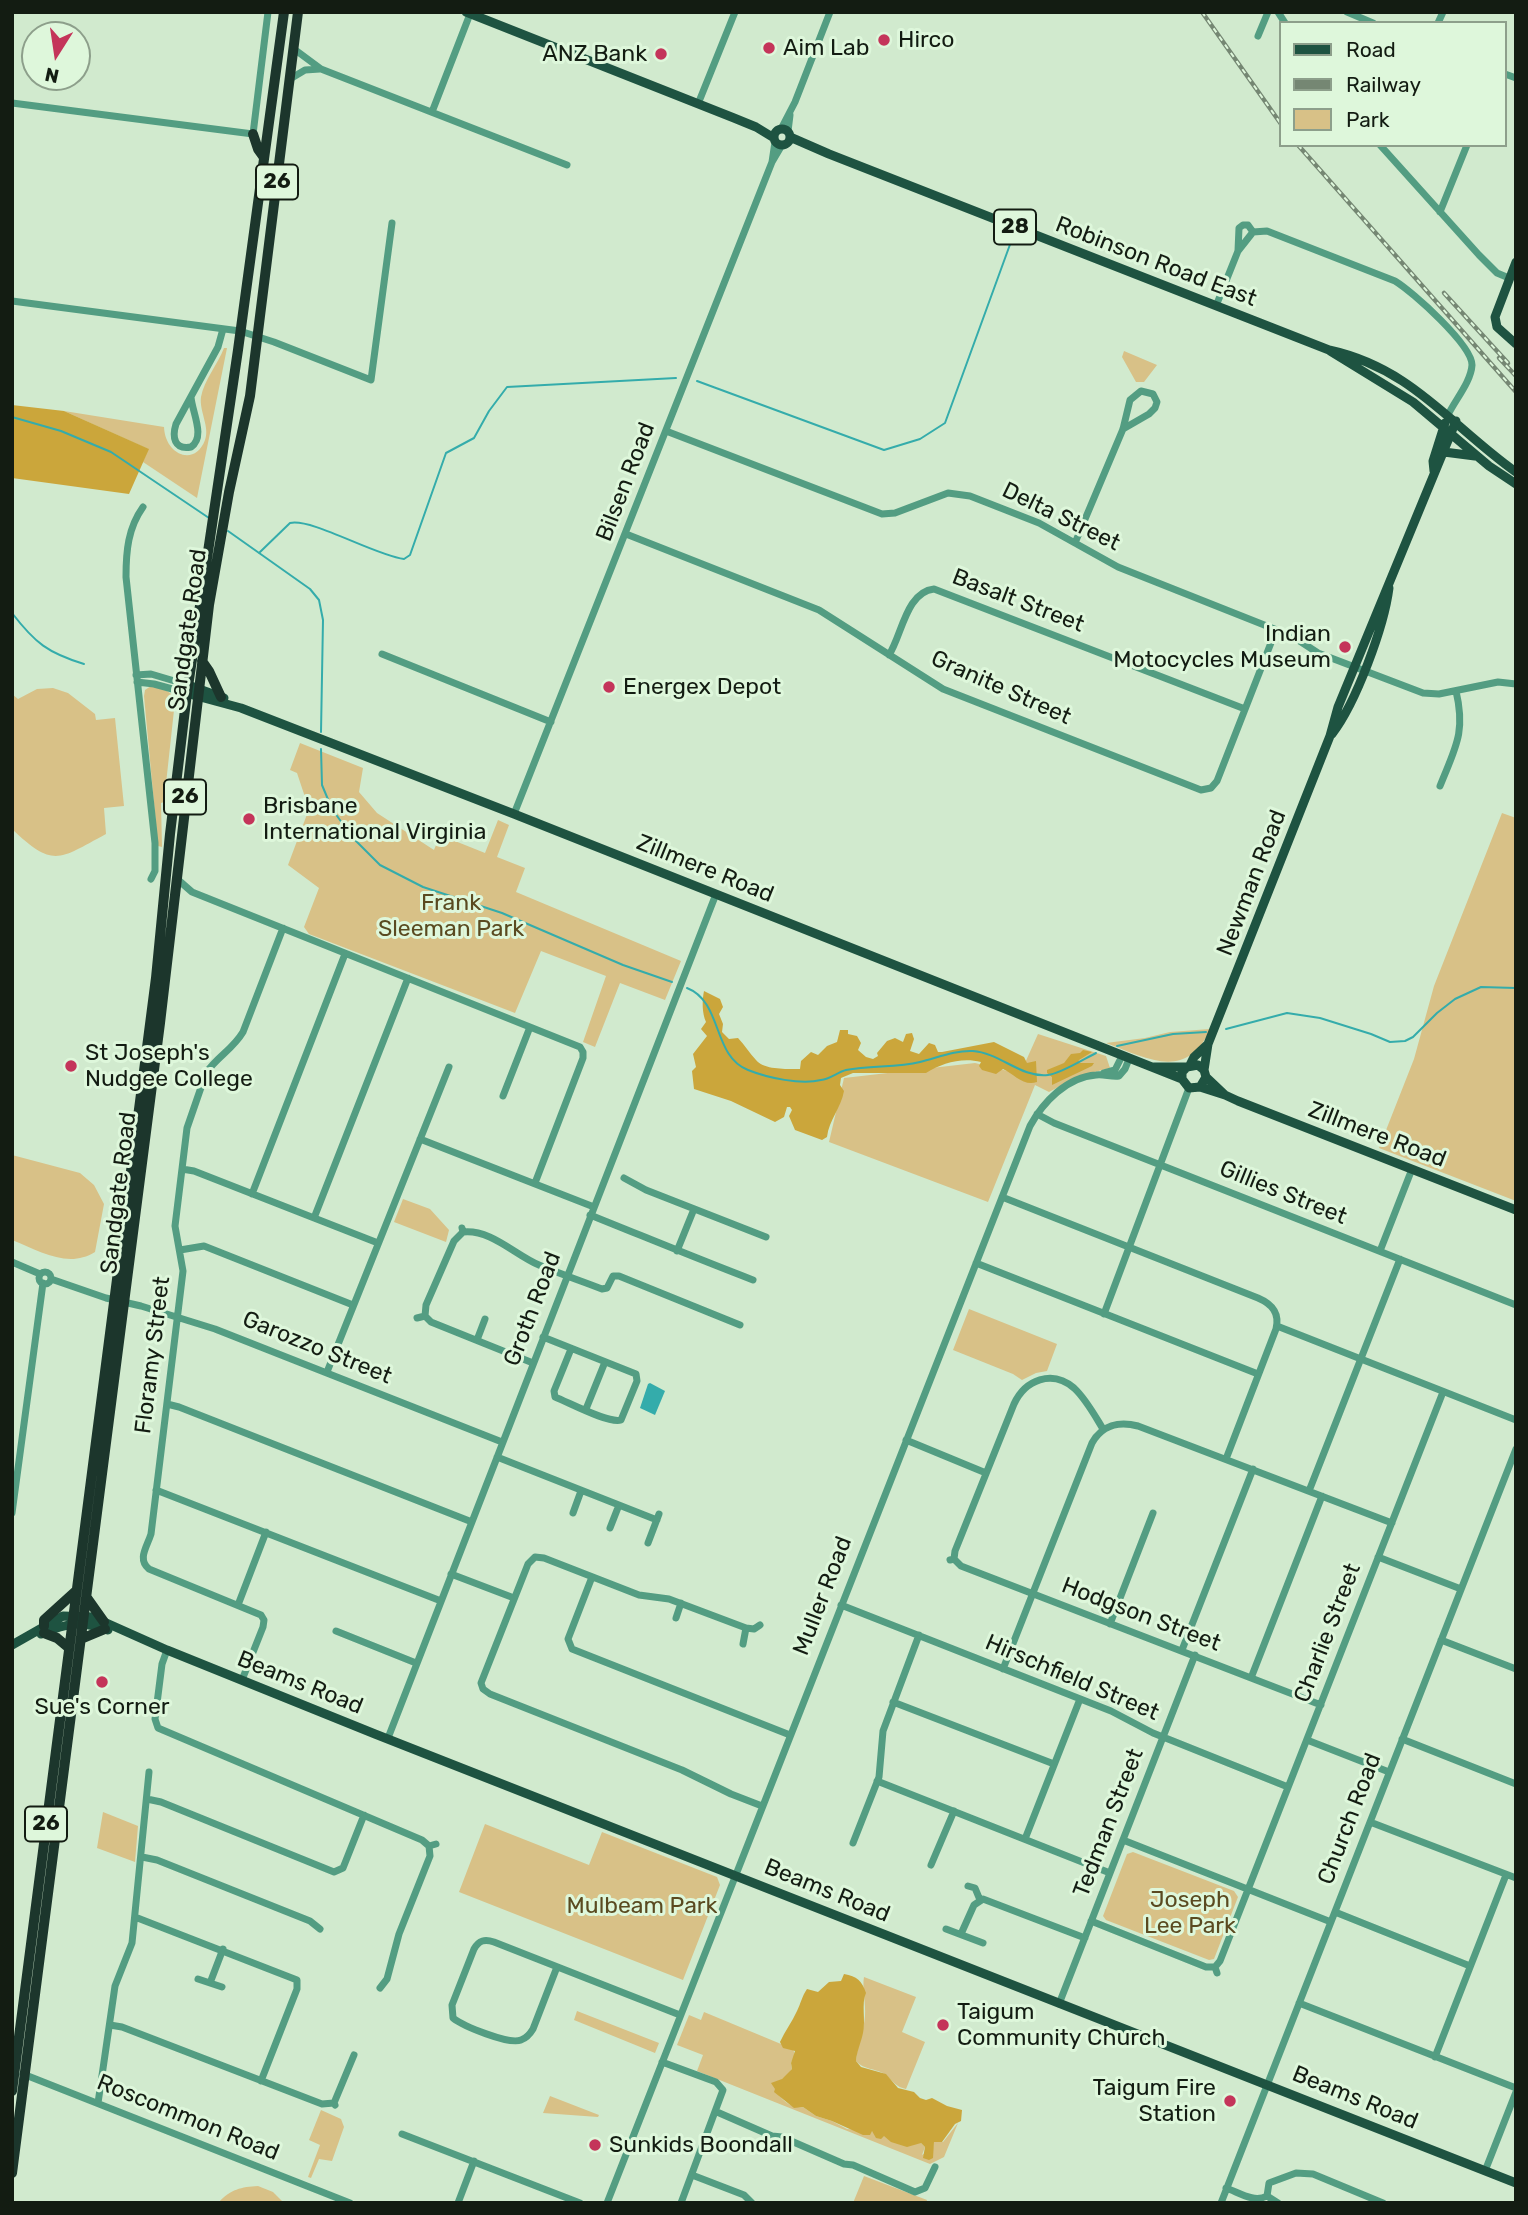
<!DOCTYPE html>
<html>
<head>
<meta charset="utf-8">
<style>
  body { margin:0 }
  #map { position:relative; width:1528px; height:2215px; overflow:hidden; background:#d1eace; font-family:Rubik,sans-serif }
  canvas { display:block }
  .frame { position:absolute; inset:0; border:14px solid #131c12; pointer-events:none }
  .legend { position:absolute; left:1279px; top:21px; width:228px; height:126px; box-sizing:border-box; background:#def7db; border:2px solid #8d9f8b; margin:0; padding:9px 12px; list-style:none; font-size:21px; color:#131c12 }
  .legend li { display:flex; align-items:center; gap:14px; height:35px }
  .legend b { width:35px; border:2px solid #8d9f8b }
  .north { position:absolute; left:21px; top:21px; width:70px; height:70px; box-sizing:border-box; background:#def7db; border:2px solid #8d9f8b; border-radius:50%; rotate:192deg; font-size:19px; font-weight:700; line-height:28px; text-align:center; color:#131c12 }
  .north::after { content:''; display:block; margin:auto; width:24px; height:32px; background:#c4355a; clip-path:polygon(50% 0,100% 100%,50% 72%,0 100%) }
</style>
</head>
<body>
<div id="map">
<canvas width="1528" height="2215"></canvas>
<div class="frame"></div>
<ul class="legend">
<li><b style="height:9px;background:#1e5341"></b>Road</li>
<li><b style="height:9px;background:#758773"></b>Railway</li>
<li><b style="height:19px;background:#d8c187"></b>Park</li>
</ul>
<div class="north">N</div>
</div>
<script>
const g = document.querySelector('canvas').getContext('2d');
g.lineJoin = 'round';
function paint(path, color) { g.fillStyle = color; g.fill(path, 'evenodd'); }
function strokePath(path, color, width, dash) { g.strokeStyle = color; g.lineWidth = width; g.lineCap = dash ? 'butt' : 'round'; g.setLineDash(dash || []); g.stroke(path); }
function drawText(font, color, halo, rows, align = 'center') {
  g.font = font + ' Rubik,sans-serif'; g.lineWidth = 6; g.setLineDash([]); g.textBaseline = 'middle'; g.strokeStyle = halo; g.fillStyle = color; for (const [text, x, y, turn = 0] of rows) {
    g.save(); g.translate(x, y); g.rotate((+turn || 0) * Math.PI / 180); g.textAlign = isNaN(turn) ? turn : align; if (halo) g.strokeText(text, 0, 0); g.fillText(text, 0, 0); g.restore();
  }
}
const green = new Path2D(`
  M224,348H227L197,498L143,462L148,449L64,411L164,427C165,455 195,467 205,440C210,427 199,411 201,397C204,380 218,364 224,348Z
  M1124,351L1157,365L1144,382H1136L1122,357Z
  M151,686C162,689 172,690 175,701L164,802L161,803L162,847L158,846L144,696L145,690Z
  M53,688L68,693L95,714L96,720L115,718L124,806L104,808L106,834C59,859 54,869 12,829V694L18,699L37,689Z
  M300,743L363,768L359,792L377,813L434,850L440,835L485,853L498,820L509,825L497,857L525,868L516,892L681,961L665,1000L620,983L595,1047L583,1042L606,976L541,951L515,1013L309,934L304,927L319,888L288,865L309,809L297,773L290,770Z
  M1502,813L1516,818V1201L1379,1148L1414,1059L1434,986Z
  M1210,1029C1187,1082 1146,1058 1106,1043L1145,1038L1170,1032Z
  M1038,1034L1106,1056L1110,1068L1079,1076L1049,1092L1035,1085L988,1202L829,1142L844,1078L975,1063L1020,1074Z
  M12,1155L80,1173L94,1185L104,1204L95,1252C68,1269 40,1251 12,1240Z
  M403,1199L430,1209L449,1230L446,1242L394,1222Z
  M969,1309L1057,1344L1047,1371L1036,1373L1022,1380L1013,1374L953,1350Z
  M103,1812L138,1826L135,1862L97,1848Z
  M485,1824L589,1865L602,1832L717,1877L720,1885L683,1980L459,1892Z
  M1133,1852L1234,1891L1238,1897L1214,1959L1209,1960L1106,1920L1103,1916L1127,1854Z
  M864,1977L916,1997L902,2032L925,2042L906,2089C896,2087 894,2082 887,2076C879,2068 865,2071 856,2061C857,2045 864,2032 865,2016C866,2004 862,1987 864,1977Z
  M577,2011L659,2043L655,2053L574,2020Z
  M704,2012L793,2049L795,2055L791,2063L792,2069C787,2078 778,2079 775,2089C780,2099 791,2109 803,2107L816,2116L832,2121L847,2129L872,2131L887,2137L921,2143L925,2147L922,2155L933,2148L934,2142H943L958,2123L944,2157L930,2164L697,2071L703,2055L677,2045L689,2015L701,2020Z
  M550,2096L599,2115L598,2117L543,2113Z
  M321,2110L341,2119L344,2127L332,2161L319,2159L311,2178L308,2177L320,2145L309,2140Z
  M864,2176L927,2200L926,2203H853Z
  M258,2186L273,2192L284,2203H218C231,2189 241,2187 258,2186Z`);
const forest = new Path2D(`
  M12,405L64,411L149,449L129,494L12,478Z
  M704,991L720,999L723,1007L719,1014L723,1024L722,1032L729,1039L738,1038C745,1045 749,1053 756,1060C764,1070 787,1069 800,1069L801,1061L811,1052L818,1055L827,1046L837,1042L840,1030H848V1034L857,1036L861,1043L858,1050L866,1057L873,1059L878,1056L877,1053L887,1041L895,1038L903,1042L906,1034L912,1033L914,1039L910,1051L919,1054L929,1043L935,1045L938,1052H942L994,1042L1024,1057L1027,1063L1036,1061L1037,1082C1024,1087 1014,1074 1003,1069L996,1074L982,1070L979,1066L981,1062C962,1057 942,1063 926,1073H853L841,1078L840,1085L844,1091C841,1108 829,1120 827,1137L822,1140L795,1130L789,1116L792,1110L790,1107H787L784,1117L775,1122L731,1101L694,1089L692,1071L696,1067L693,1054L707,1036L701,1029L706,1022C702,1013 702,1001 704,991Z
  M1083,1050L1092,1052L1079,1060L1078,1063H1094L1092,1066L1052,1085V1077L1047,1073V1070L1064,1063L1071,1054L1080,1053Z
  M844,1974C857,1976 862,1981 866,1993C861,2004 866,2020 863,2033C861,2043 857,2050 856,2061L861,2067L886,2074L898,2088L914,2092L920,2098L926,2100L932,2098L947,2106L962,2110L961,2121L955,2124L942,2142H934L933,2158L929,2160L923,2158L925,2147L921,2143L907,2147L891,2142L884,2136L881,2139L876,2138L872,2131L870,2135H863L832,2121L816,2116L803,2107L794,2108L774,2092L775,2089L771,2083L782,2079L792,2069L791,2063L795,2051L783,2048L780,2042C785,2031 792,2022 797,2011C801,2003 802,1996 807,1989L818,1992L829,1982L841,1981Z`);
const water = new Path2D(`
  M650,1383L665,1391L655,1415L640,1408L648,1384Z`);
const stream = new Path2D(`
  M697,381L884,450L920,439L945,423L1012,239
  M12,417L61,431L111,452L209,518
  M228,531L310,589L319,600L323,620L321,732
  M259,553L290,523C312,518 374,555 404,559L410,555L446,453L474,438L489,411L507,387L676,378
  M12,613C35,643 48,653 84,664
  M321,749L322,785L332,809L353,838L380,865L423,887L502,913L623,965L672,982
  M687,988C723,1002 712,1056 748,1070C768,1078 801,1085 821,1080C830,1079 838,1072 846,1070C871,1065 896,1068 920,1062C937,1058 955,1050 973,1051C1000,1053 1021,1078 1048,1075C1060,1074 1084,1059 1096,1053
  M1226,1029L1287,1013L1320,1018L1371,1034L1390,1042L1405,1041L1413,1037L1437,1013L1455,999L1481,987L1516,988
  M1117,1046L1173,1034L1206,1032`);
const minor = new Path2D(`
  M1278,12L1285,23
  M1347,12L1373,23
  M1438,23L1443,12
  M1258,36L1268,12
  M294,49L321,69L567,165
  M1505,74L1516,78
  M290,79L305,70L320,69
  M12,103L253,134L268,12
  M698,104L735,12
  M432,112L470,14
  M781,129L795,102L830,12
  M788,131L790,115
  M1380,145L1479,255L1497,273L1509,278
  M772,162L775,142
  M1440,212L1467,145
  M1238,251L1253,232L1267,231L1395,281C1413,292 1472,345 1472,365C1471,382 1455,400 1448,415
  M12,301L240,331L274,342L371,380L392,223
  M1216,306L1238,251L1239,228L1243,225H1248L1253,232
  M191,397C192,412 206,437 191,447C174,450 172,437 176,424L218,347L223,329
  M666,431L882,514L895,513L948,493L970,496L1039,523L1118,567L1292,636L1318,653L1423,693L1439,694L1498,682L1516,684
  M143,507C128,528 126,551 126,577L155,843V871L151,879
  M626,534L819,610L943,689L1201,790L1211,788L1217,781L1276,630
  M1075,543L1123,429L1130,400L1141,391L1153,394L1157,402L1155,408L1149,414L1123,429
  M382,654L551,722
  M889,655C902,635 906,592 934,589L1245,709
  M136,675L151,674L188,685
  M137,682L154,684L187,693
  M1440,786C1455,748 1466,733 1456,691
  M514,814L772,162L782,145
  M176,878L192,892L580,1047L583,1052V1058L535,1183
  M1104,1073L1115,1070L1122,1056
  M503,1096L530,1027
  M1037,1114L1054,1123L1516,1305
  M420,1139L594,1207
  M182,1169L194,1171L378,1243
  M624,1178L646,1190L766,1237
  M252,1194L345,954
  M1002,1197L1258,1298C1272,1304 1280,1313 1276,1329L1226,1459
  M590,1215C645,1237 698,1259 753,1280
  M314,1218L408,978
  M462,1228L463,1232C491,1229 515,1255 539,1265C560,1274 582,1281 602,1289L607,1288L613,1276H619L740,1325
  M180,1250L204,1246L353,1305
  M677,1251L694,1209
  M1380,1251L1412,1169
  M12,1262L40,1274
  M976,1263L1258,1374
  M39 1278a6 6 0 1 1 12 0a6 6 0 1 1-12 0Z
  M51,1279L106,1298L141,1306L215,1329L502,1442
  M1104,1314L1189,1088
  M425,1316L431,1322L533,1363
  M417,1318L425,1316L426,1305L454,1241L463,1232
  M1277,1326L1516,1420
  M543,1337L636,1374L637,1381L621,1420C609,1424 570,1403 555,1397L554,1391L571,1349
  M477,1340L485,1319
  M327,1372L449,1067
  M167,1404L179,1407L472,1522
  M586,1409L605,1362
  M906,1440L986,1473
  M497,1457L657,1520
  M156,1490L441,1601
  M1309,1491L1400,1259
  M12,1513L43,1283
  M573,1513L581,1491
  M610,1528L619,1505
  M648,1543L659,1514
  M1378,1557L1461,1589
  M954,1559L955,1551L1014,1404C1025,1380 1052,1369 1074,1388C1086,1399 1095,1416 1103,1429
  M950,1560L954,1559L961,1566L1321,1705
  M451,1574L514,1598
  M592,1577L568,1639L572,1649L790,1735
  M238,1605L266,1532
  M841,1605L1111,1711L1153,1733L1288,1787
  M676,1618L681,1603
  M1110,1624L1153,1513
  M760,1625L754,1629L746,1628L669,1599L639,1595L544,1558L535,1557L528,1564L481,1683L483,1689L490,1694L682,1770L731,1794L762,1806
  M336,1631L416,1663
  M1441,1640L1516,1669
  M743,1644L746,1628
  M167,1650L162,1664L155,1719L158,1728L422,1840L429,1846L436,1844
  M1182,1650L1253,1469
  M1003,1669L1092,1443C1102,1425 1119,1421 1138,1426L1392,1523
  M1251,1678L1322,1496
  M242,1680L263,1627L264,1620L261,1615L149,1569C137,1559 147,1547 151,1534L183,1271L175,1226L187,1128L206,1073C217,1057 233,1049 243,1032L283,928
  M893,1702L1054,1764
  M388,1738L716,894
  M1402,1739L1516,1784
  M1307,1740L1389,1772
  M877,1781L1110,1873
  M147,1799L161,1802L334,1872L343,1868L364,1815
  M1370,1822L1516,1878
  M1025,1839L1080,1699
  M1123,1840L1331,1922
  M853,1843L879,1777L883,1731L919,1635
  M142,1857L157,1860L310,1921L320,1929
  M931,1865L954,1811
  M968,1886L975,1888L980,1900
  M1335,1912L1470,1966
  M135,1917L297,1980V1989L261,2081
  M1091,1921L1206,1967H1215
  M946,1929L983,1943
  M961,1934L974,1905L983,1899L1085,1938
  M557,1967L533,2029C530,2034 527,2038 521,2040C509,2045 463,2026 453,2018L452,2005L474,1949C479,1940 485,1939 494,1942L680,2015
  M1217,1973L1215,1967L1220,1961L1443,1392
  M198,1979L222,1987
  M210,1983L223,1949
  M380,1988L387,1979L399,1934L430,1856L429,1846
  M1299,2003L1516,2088
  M1059,2004L1195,1655
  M110,2025L122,2027L322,2104L334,2103
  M1435,2057L1506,1875
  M662,2062L716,2082L723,2090L681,2203
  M23,2074L350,2203
  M98,2103L115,1986L132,1943L149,1772
  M335,2105L334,2103L354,2055
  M717,2112L772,2136L782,2137L844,2164L853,2165L915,2192L925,2188L935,2167
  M402,2134L580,2203
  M1485,2171L1516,2092
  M692,2175L744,2195L752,2203
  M1226,2188C1240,2193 1254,2203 1267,2196
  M1267,2196L1269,2183L1296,2173L1313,2174L1383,2203
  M1267,2196L1278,2203
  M458,2203L474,2161
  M607,2203L1030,1126C1043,1102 1067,1077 1096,1075C1104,1074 1111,1077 1119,1076L1125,1069L1129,1059
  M1221,2203L1516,1449`);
const major = new Path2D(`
  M466,12L734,118L756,127L774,138
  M774 137a8 8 0 1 1 16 0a8 8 0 1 1-16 0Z
  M790,137L829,154L1329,350C1412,368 1451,426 1516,472
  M1516,262L1495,317L1497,327L1516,344
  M1330,351L1413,402L1489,466L1516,484
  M1444,452L1475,456
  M1434,471L1433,461L1445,423
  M188,685L224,698
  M193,695L241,708L514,814L1182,1079
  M1332,734C1356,703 1384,627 1389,588
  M1190,1065L1194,1057L1208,1044
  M1154,1067H1187
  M1204,1070L1208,1044L1330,736L1338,707L1456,421
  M1206,1077L1225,1095L1238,1101L1516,1210
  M1182,1079V1072L1187,1067L1198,1065L1204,1070L1206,1077L1200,1087
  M1182,1079L1189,1088L1200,1087L1225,1095
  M41,1634C68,1623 80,1620 108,1630
  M12,1645L63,1616L93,1617L167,1650L375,1734L1516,2183`);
const highway = new Path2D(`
  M253,134L258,149L263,156
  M202,661L209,671L221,697
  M87,1598L104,1622
  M44,1626V1620L76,1591
  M44,1633L57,1638L69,1648
  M81,1639L105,1629
  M12,2091L156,978L170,834L187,693L238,350L284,12
  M12,2173L160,1023L209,605L229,492L250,396L298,12`);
const rail = new Path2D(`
  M1202,12L1281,124
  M1298,145L1516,392
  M1444,293L1508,363
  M1499,358L1516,376`);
const markers = [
  [884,40,7,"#c4355a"],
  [769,48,7,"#c4355a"],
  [661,54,7,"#c4355a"],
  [1345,647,7,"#c4355a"],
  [609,687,7,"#c4355a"],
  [249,819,7,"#c4355a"],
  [71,1066,7,"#c4355a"],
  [102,1682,7,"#c4355a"],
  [943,2025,7,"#c4355a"],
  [1230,2101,7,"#c4355a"],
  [595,2145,7,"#c4355a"]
];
const shields = [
  [277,182,42],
  [1015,227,42],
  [185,797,42],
  [46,1824,42]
];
const shieldNames = [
  ["26",277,182],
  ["28",1015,227],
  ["26",185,797],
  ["26",46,1824]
];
const poiNames = [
  ["Hirco",898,40],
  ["Aim Lab",783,48],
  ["ANZ Bank",647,54,"right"],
  ["Indian",1331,634,"right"],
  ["Motocycles Museum",1331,660,"right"],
  ["Energex Depot",623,687],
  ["Brisbane",263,806],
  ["International Virginia",263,832],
  ["St Joseph's",85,1053],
  ["Nudgee College",85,1079],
  ["Sue's Corner",102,1707,"center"],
  ["Taigum",957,2012],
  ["Community Church",957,2038],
  ["Taigum Fire",1216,2088,"right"],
  ["Station",1216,2114,"right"],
  ["Sunkids Boondall",609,2145]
];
const streetNames = [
  ["Robinson Road East",1156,262,21],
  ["Bilsen Road",626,482,-69],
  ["Delta Street",1061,517,26],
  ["Basalt Street",1018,601,21],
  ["Sandgate Road",188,630,-82],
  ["Granite Street",1001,688,24],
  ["Zillmere Road",705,869,22],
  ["Newman Road",1252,883,-69],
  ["Zillmere Road",1377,1135,21],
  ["Sandgate Road",119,1193,-83],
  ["Gillies Street",1283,1193,22],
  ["Groth Road",533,1309,-69],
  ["Garozzo Street",317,1348,22],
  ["Floramy Street",153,1355,-83],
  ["Muller Road",823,1596,-69],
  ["Hodgson Street",1141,1615,21],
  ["Charlie Street",1328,1633,-69],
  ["Hirschfield Street",1072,1678,23],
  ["Beams Road",300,1683,22],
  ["Church Road",1350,1819,-69],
  ["Tedman Street",1109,1823,-69],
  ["Beams Road",827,1891,22],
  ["Beams Road",1355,2098,22],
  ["Roscommon Road",188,2118,22]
];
const parkNames = [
  ["Frank",451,903],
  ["Sleeman Park",451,929],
  ["Joseph",1190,1900],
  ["Lee Park",1190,1926],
  ["Mulbeam Park",642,1906]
];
paint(green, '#d8c187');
paint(forest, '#cba63b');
paint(water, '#34acab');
strokePath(stream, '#34acab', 2);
strokePath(minor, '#539d82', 7);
strokePath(major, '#1e5341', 9);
strokePath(highway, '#1c362c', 10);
strokePath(rail, '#758773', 4.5);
strokePath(rail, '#def7db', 2, [5]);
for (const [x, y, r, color] of markers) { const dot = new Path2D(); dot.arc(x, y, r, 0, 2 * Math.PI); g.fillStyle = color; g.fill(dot); strokePath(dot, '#def7db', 2.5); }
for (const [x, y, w] of shields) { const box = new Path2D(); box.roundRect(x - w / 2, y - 17.5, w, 35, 5); g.fillStyle = '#def7db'; g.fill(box); strokePath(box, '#131c12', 2); }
drawText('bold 21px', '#131c12', null, shieldNames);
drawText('23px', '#131c12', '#def7db', poiNames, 'left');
drawText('23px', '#131c12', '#def7db', streetNames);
drawText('23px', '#5a4a20', '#def7db', parkNames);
</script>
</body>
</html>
